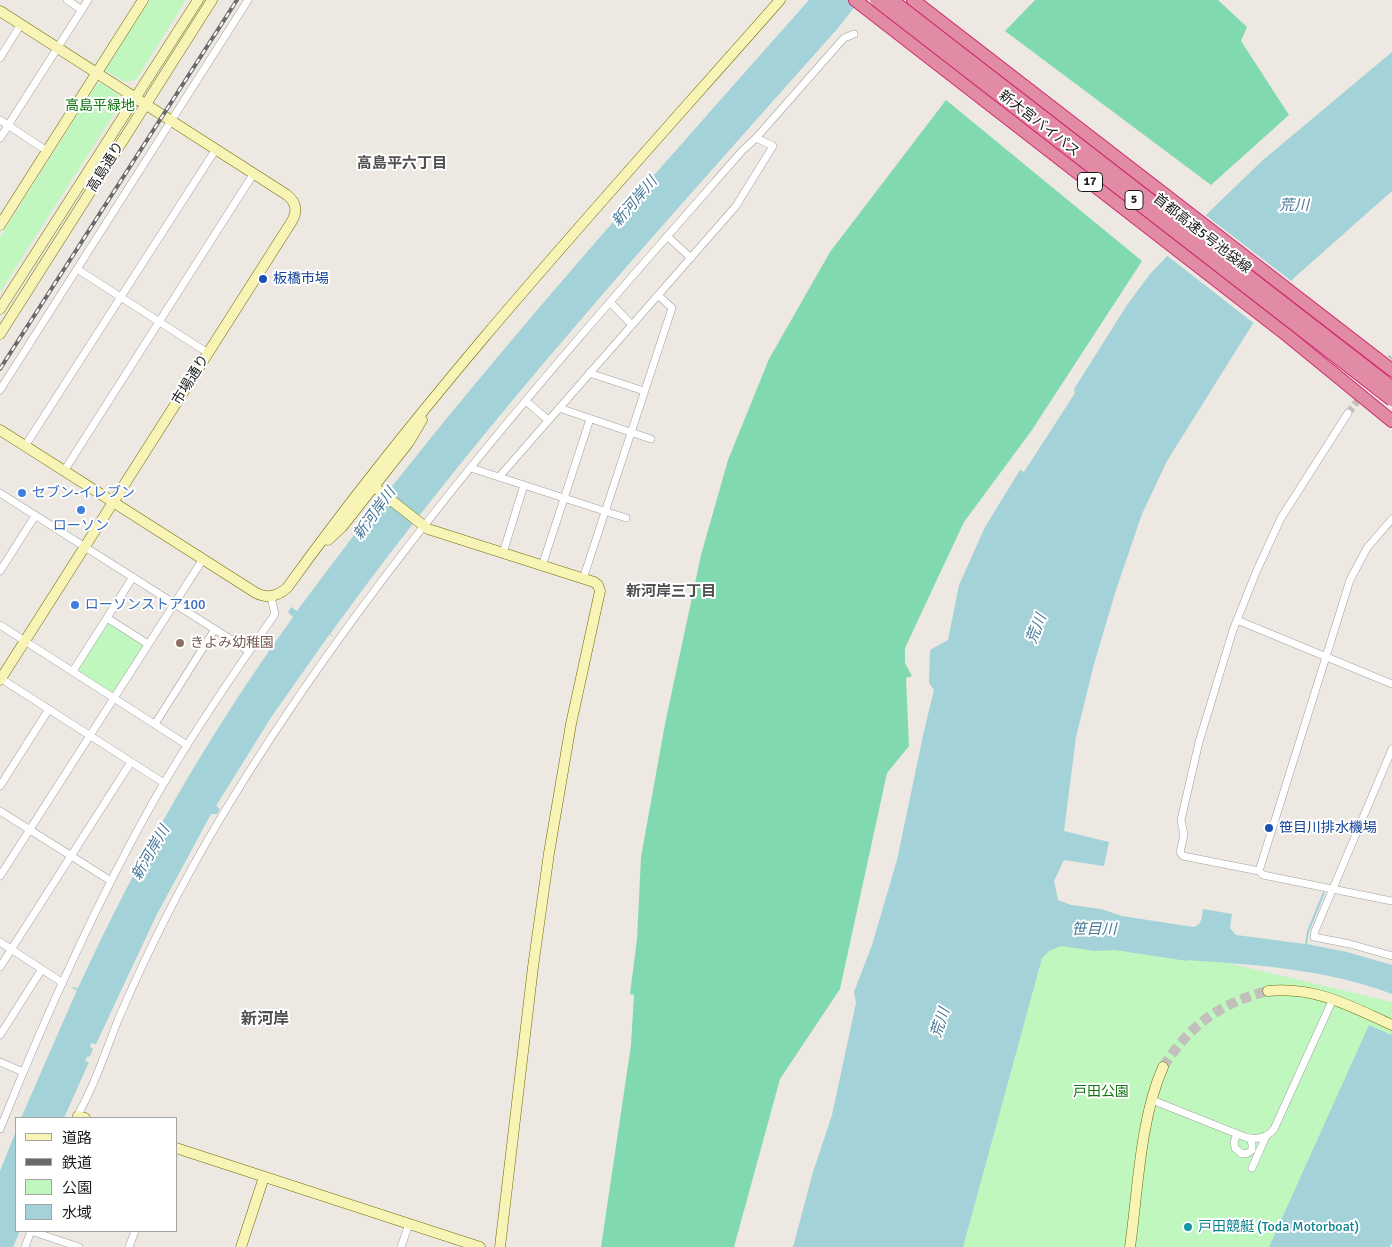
<!DOCTYPE html>
<html>
<head>
<meta charset="utf-8">
<style>
  body { margin:0 }
  #map { position:relative; width:1392px; height:1247px; overflow:hidden; background:#ede8e1; font-family:Signika,"Noto Sans JP",sans-serif }
  canvas { display:block }
  .legend { position:absolute; left:15px; top:1117px; width:162px; height:115px; box-sizing:border-box; background:#fff; border:1px solid #a4a4a4; margin:0; padding:6px 9px; list-style:none; font-size:15px; color:#1c1c1c }
  .legend li { display:flex; align-items:center; gap:10px; height:25px }
  .legend b { width:25px; border:1px solid #a4a4a4 }
</style>
</head>
<body>
<div id="map">
<canvas width="1392" height="1247"></canvas>
<ul class="legend">
<li><b style="height:6px;background:#f7f4b6"></b>道路</li>
<li><b style="height:6px;background:#6a6a6a"></b>鉄道</li>
<li><b style="height:14px;background:#bff7bf"></b>公園</li>
<li><b style="height:14px;background:#a3d2d9"></b>水域</li>
</ul>
</div>
<script>
const g = document.querySelector('canvas').getContext('2d');
g.lineJoin = 'round';
function paint(path, color) { g.fillStyle = color; g.fill(path, 'evenodd'); }
function strokePath(path, color, width, dash) { g.strokeStyle = color; g.lineWidth = width; g.lineCap = dash ? 'butt' : 'round'; g.setLineDash(dash || []); g.stroke(path); }
function drawText(font, color, halo, rows, align = 'center') {
  g.font = font + ' Signika,"Noto Sans JP",sans-serif'; g.lineWidth = 4; g.setLineDash([]); g.textBaseline = 'middle'; g.strokeStyle = halo; g.fillStyle = color; for (const [text, x, y, turn = 0] of rows) {
    g.save(); g.translate(x, y); g.rotate((+turn || 0) * Math.PI / 180); g.textAlign = isNaN(turn) ? turn : align; if (halo) g.strokeText(text, 0, 0); g.fillText(text, 0, 0); g.restore();
  }
}
const park = new Path2D(`
  M150,0H186L136,80L125,82L105,70Z
  M101,83L118,94L121,103L0,292V237L97,84Z
  M107,623H111L142,643L143,647L114,691L111,692L79,672L78,668Z
  M996,908L1392,1002V1242L1389,1247H891Z`);
const pitch = new Path2D(`
  M1035,0H1218L1247,27L1241,41L1289,115L1211,185L1005,31Z
  M946,100L1142,261L1032,430L964,522L905,648V663L912,676L906,678L909,746L887,773L840,989L780,1079L734,1247H601L631,1045L634,995L630,994L637,939L641,857L665,724L701,555L728,460L769,359L830,252Z`);
const water = new Path2D(`
  M809,0H860L838,28C664,224 484,421 330,634L335,637L329,635L272,716L216,806L220,809L217,814H211L156,916L96,1044L91,1043L90,1047L93,1049L90,1056L87,1057L85,1061L89,1062L64,1118H21L77,990L72,988L73,987L78,988C139,856 208,735 293,617L288,612L291,607L297,611C455,396 633,199 809,0Z
  M1392,52V191L1295,277L1252,325L1167,461L1142,514L1116,590L1094,664L1076,737L1064,831L1109,842L1104,866L1064,860L1054,881L1058,900L1071,905L1101,909L1122,916L1193,927C1202,926 1202,916 1203,909L1232,914L1230,928L1236,935L1305,944L1307,931L1323,892L1325,893L1309,932L1307,944L1347,952L1392,965V994C1326,969 1257,965 1187,960V961L1115,950L1095,951L1061,946L1049,951L1042,958L963,1247H793L813,1172L832,1115L856,1003L854,992L872,945L897,860L924,731L934,690L929,683L930,650L948,640L959,585L985,527L1020,470L1024,472L1075,393L1074,389L1127,305L1150,274L1211,210L1263,160Z
  M1369,1025L1391,1035L1392,1033V1243L1390,1247H1269Z
  M16,1131V1231H20L13,1247H0V1171Z`);
const pier = new Path2D(`
  M1204,214L1294,283L1256,325L1165,254Z`);
const streetTunnel = new Path2D(`
  M1384,367L1392,357
  M1348,413L1373,381`);
const secondaryTunnel = new Path2D(`
  M1163,1067C1190,1025 1220,1003 1268,991`);
const street = new Path2D(`
  M67,0L82,10
  M0,58L21,24
  M0,120L47,151
  M0,138L88,0
  M667,236L691,258
  M77,269L208,353
  M610,302L632,325
  M589,373L644,391
  M0,390L248,0
  M526,401L548,420
  M559,408L651,439
  M1348,413L1281,518L1257,570L1233,630L1199,742L1181,820L1184,835L1180,852L1183,856L1259,871L1263,875L1392,901
  M25,446L216,149
  M471,468L626,518
  M64,471L254,173
  M499,477L736,206L773,146L756,138
  M0,493L249,651
  M503,553L524,485
  M542,566L590,419
  M0,571L35,516
  M583,579L672,308L658,295
  M107,618L148,644
  M1237,620L1392,684
  M0,625L187,745
  M73,671L133,577
  M0,678L164,783
  M155,724L215,629
  M1392,749L1315,931L1314,937L1350,944L1392,956
  M0,786L49,709
  M0,811L111,881
  M1259,871L1350,580L1367,548L1392,519
  M0,876L203,559
  M0,942L63,983
  M0,967L131,762
  M0,1035L42,969
  M0,1062L23,1072
  M1152,1100L1245,1137C1256,1140 1267,1138 1274,1129L1333,999
  M76,1118C94,1087 105,1053 118,1020C148,950 184,879 223,814C368,573 557,362 742,151L756,138L844,38L854,34
  M0,1129C45,1017 94,907 153,802C190,737 232,676 275,614L271,597
  M1237,1134L1234,1142L1235,1148L1242,1154L1248,1153L1252,1150V1144L1250,1139
  M1252,1168L1266,1136
  M31,1231L79,1247
  M25,1247L31,1231
  M129,1247L135,1231
  M401,1247L409,1224`);
const secondary = new Path2D(`
  M0,11L287,195C296,202 298,211 292,221L0,680
  M0,225L143,0
  M0,309L198,0
  M0,334L212,0
  M0,430L256,593C268,599 277,596 287,588C436,381 611,192 780,0
  M373,486L428,529L594,582L598,585L600,591L571,724L549,853L533,967L500,1247
  M328,540L342,527L409,442L422,420
  M1268,991C1315,986 1350,1006 1392,1025
  M78,1116L85,1118
  M176,1148L480,1247
  M241,1247L264,1177
  M1130,1247C1138,1190 1140,1119 1163,1067`);
const highway = new Path2D(`
  M855,0L1288,336L1392,421
  M913,0L1392,370`);
const rail = new Path2D(`
  M0,369L237,0`);
const highwayBridge = new Path2D(`
  M876,0L1392,400
  M892,0L1392,387`);
const markers = [
  [263,279,5,"#1a4fb4"],
  [22,493,5,"#3f7fe0"],
  [81,510,5,"#3f7fe0"],
  [75,605,5,"#3f7fe0"],
  [180,643,5,"#8d6e63"],
  [1269,828,5,"#1a4fb4"],
  [1188,1227,5,"#0f9aa8"]
];
const shields = [
  [1090,182,25],
  [1134,200,18]
];
const shieldNames = [
  ["17",1090,182],
  ["5",1134,200]
];
const parkNames = [
  ["高島平緑地",100,106],
  ["戸田公園",1101,1092]
];
const streetNames = [
  ["新大宮バイパス",1039,124,38],
  ["高島通り",106,167,-58],
  ["首都高速5号池袋線",1202,234,38],
  ["市場通り",191,380,-58]
];
const transitNames = [
  ["板橋市場",273,279],
  ["笹目川排水機場",1279,828]
];
const shopNames = [
  ["セブン-イレブン",32,493],
  ["ローソン",81,526,"center"],
  ["ローソンストア100",85,605]
];
const educationNames = [
  ["きよみ幼稚園",190,643]
];
const cultureNames = [
  ["戸田競艇 (Toda Motorboat)",1198,1227]
];
const neighbourhoodNames = [
  ["高島平六丁目",402,164],
  ["新河岸三丁目",671,592]
];
const waterNames = [
  ["新河岸川",635,202,-49],
  ["荒川",1294,206],
  ["新河岸川",375,514,-54],
  ["荒川",1037,629,-69],
  ["新河岸川",151,853,-60],
  ["笹目川",1094,930],
  ["荒川",941,1023,-72]
];
const quarterNames = [
  ["新河岸",265,1020]
];
paint(park, '#bff7bf');
paint(pitch, '#81daaf');
paint(water, '#a3d2d9');
paint(pier, '#ede8e1');
strokePath(streetTunnel, '#c3bfba', 7, [7, 3.5]);
strokePath(secondaryTunnel, '#c3bfba', 10, [10, 5]);
strokePath(street, '#a0a0a0', 8);
strokePath(secondary, '#6c6d08', 11);
strokePath(highway, '#d02973', 14);
strokePath(street, '#fff', 7);
strokePath(secondary, '#f7f4b6', 10);
strokePath(highway, '#e28ba4', 12);
strokePath(rail, '#6a6a6a', 4);
strokePath(rail, '#fff', 2, [5.5]);
strokePath(highwayBridge, '#d02973', 14, []);
strokePath(highwayBridge, '#e28ba4', 12);
for (const [x, y, r, color] of markers) { const dot = new Path2D(); dot.arc(x, y, r, 0, 2 * Math.PI); g.fillStyle = color; g.fill(dot); strokePath(dot, '#fff', 2); }
for (const [x, y, w] of shields) { const box = new Path2D(); box.roundRect(x - w / 2, y - 9.5, w, 19, 4); g.fillStyle = '#fff'; g.fill(box); strokePath(box, '#1c1c1c', 1); }
drawText('bold 12px', '#1c1c1c', null, shieldNames);
drawText('14px', '#10750f', '#fff', parkNames);
drawText('14px', '#1c1c1c', '#fff', streetNames);
drawText('14px', '#164399', '#fff', transitNames, 'left');
drawText('14px', '#366cbe', '#fff', shopNames, 'left');
drawText('14px', '#785e54', '#fff', educationNames, 'left');
drawText('14px', '#0d838f', '#fff', cultureNames, 'left');
drawText('bold 15px', '#4f4f4f', '#fff', neighbourhoodNames);
drawText('italic 15px', '#467798', '#fff', waterNames);
drawText('bold 16px', '#4f4f4f', '#fff', quarterNames);
</script>
</body>
</html>
